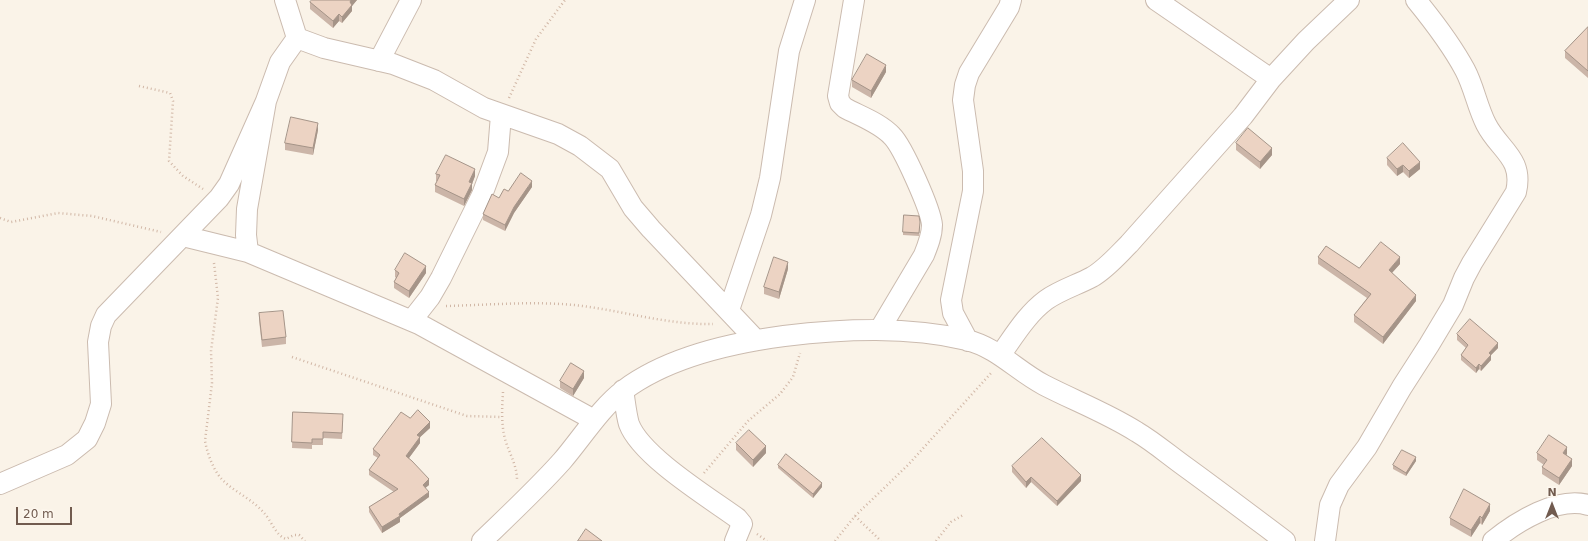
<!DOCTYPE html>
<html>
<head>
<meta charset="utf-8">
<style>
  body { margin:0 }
  #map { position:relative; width:1588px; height:541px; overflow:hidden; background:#faf3e8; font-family:"DejaVu Sans",sans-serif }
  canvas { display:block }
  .north { position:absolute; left:1532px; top:485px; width:40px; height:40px; -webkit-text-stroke:3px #fdf7ee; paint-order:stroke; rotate:0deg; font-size:11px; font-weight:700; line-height:16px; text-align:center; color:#715b4f }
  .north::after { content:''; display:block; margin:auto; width:14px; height:18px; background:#715b4f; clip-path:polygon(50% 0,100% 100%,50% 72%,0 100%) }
  .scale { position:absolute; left:16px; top:507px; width:56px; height:18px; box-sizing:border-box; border:2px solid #715b4f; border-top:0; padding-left:5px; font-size:12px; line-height:14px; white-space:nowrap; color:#715b4f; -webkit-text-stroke:3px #fdf7ee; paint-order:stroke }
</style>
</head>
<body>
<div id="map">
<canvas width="1588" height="541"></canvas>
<div class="north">N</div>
<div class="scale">20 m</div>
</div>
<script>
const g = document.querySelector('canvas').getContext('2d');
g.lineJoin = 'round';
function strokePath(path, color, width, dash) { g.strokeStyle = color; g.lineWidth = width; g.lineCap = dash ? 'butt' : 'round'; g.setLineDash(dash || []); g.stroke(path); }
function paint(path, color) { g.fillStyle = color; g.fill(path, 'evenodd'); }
const path = new Path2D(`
  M139,86L170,93L173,101L169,161L183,176L203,189
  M509,98L536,39L565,0
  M0,218L11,222L58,213L92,216L161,232
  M214,263L218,298L211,351L212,383L205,441C207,452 211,463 217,473C228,490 251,497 264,513C271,520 276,536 286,539L294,535H299L305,541
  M446,306C489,305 532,301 574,305C621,310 666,325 713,324
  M292,357L467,416L501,417
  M503,392C502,408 501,423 505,439C509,453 517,465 517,480
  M704,473L748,421L780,394L793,377L800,353
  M855,516L881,541
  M757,534L767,541
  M835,541L855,516L908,465L992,372
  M936,541L951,522L963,515`);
const street = new Path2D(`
  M285,0L297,38L324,48L393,64L434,80L484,108L558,134L580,146L610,169L633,208L651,229L756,340
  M854,0L838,96L840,103L845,108C860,116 880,123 892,136C903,147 931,210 932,225C932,235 928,245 924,255L880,329
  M1156,0L1271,79
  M379,61L411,0
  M183,236L248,252L419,324L594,420
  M248,252L246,235L247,209L266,101L280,62L297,38
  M729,310L761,215L770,178L789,51L805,0
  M412,320L430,297L441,278L482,195L498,152L501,115
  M968,341L953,313L951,300L973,191V171L963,100L965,85L969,73L1009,7L1011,0
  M1001,354C1014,336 1027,314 1046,300C1060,290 1077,285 1092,277C1106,269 1117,256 1129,244L1243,116L1271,79L1306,41L1349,0
  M623,390C625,401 626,414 629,424C641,456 708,497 737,518L742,524L735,541
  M0,484L67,455L87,439L95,423L101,404L98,342L101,326L106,315L219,198L229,184L266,101
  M482,541C509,515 537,489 562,461C581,439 601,407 624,390C668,357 731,343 784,336C844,329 908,326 967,340C998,348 1017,371 1044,385C1075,401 1107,413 1137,432C1154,442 1170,456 1187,468C1220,492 1253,517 1285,541
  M1325,541L1330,505L1339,485L1367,447L1402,387L1429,345L1453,305L1464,278L1472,263L1516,192C1524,158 1499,150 1486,124C1477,106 1474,87 1465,70C1451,44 1434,22 1416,0
  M1493,541C1516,522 1558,496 1588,505`);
const wall = new Path2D(`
  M312,0H357L352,6V11L342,23L339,21L333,28L310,9V2Z
  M1588,27V78L1565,58V51Z
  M886,72L871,98L852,87V80Z
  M318,130L313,155L285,150V143Z
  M1236,143L1272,155L1260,169L1236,150Z
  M1387,158L1420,169L1409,178L1403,172L1397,176L1387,165Z
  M436,174L475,176L472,184V190L464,206L435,192V185L437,181H436Z
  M532,187L514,213L505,231L483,220V214L499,198L508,191Z
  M920,226L919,236L903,235V232Z
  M1318,257L1359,268L1400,264L1392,273L1416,301L1383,344L1354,322V315L1367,298L1318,264Z
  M788,269L779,299L764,294V287Z
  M395,270L426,273L409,298L394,288V282L396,278L395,277Z
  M259,313L286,337V344L262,347L259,320Z
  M1457,334L1498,348L1491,355V360L1481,371L1479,369L1476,373L1461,360V355L1466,348L1457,340Z
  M584,378L573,396L560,388V381Z
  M293,412L343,421L342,439L323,438V445H312V449L292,448Z
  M410,418L430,428L420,437V443L409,458L429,485L425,488L429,497L400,518V522L382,533L369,512V507L394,492L369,475V470L378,458L373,455V449Z
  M736,443L766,453L753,467L736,450Z
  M1537,453L1567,454L1566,455L1572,466L1559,485L1542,474V467L1544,465L1537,460Z
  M1416,461L1406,476L1393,469V465Z
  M778,465L822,487L813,498L778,468Z
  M1012,466L1081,481L1057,506L1031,482L1026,488L1012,472Z
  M1490,511L1482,525L1480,523L1471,537L1450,525V518Z`);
const shadedWall = new Path2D(`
  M351,0H357L352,6V11L342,23V17L350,2Z
  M339,14V21L333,28V21Z
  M886,65V72L871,98V91Z
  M318,123V130L313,155V148Z
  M1272,148V155L1260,169V162Z
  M1420,162V169L1409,178V171Z
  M1403,165V172L1397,176V169Z
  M475,169V176L472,184V190L464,206V199L469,182Z
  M532,181V187L514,213L505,231V225L514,207Z
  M1400,257V264L1389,276V270Z
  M788,262V269L779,299V292Z
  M426,266V273L409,298V291Z
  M1416,295V301L1383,344V337Z
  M1498,343V348L1491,355V360L1481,371V366L1489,353Z
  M1479,364V369L1476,373V368Z
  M584,371V378L573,396V389Z
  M430,422V428L417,440V435Z
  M420,437V443L406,462V456Z
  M766,446V453L753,467V460Z
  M1567,447V454L1563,460V453Z
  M1416,457V461L1406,476V473Z
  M1572,459V466L1559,485V478Z
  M1081,475V481L1057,506V501Z
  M1031,477V482L1026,488V482Z
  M429,479V485L423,490V485Z
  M822,483V487L813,498V494Z
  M429,492V497L400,518V522L382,533V527L399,514Z
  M1490,504V511L1482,525V518Z
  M1480,516V523L1471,537V530Z`);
const building = new Path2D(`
  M312,0H351L350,2L352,5L342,17L339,14L333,21L310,2Z
  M1588,27V71L1565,51Z
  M867,54L886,65L871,91L852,80Z
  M291,117L318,123L313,148L285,143Z
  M1248,128L1272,148L1260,162L1236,143Z
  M1403,143L1420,162L1409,171L1403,165L1397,169L1387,158Z
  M446,155L475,169L469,182L472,183L464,199L435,185L440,175L436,174Z
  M521,173L532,181L514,207L505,225L483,214L492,194L499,198L504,189L508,191Z
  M904,215L919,216L920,222L919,233L903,232Z
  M1381,242L1400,257L1389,270L1416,295L1383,337L1354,315L1371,294L1318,257L1326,246L1359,268Z
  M405,253L426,266L409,291L394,282L399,273L395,270Z
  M774,257L788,262L779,292L764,287Z
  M283,311L286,337L262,340L259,313Z
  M1470,319L1498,343L1489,353L1491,355L1481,366L1479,364L1476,368L1461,355L1468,345L1457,334Z
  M571,363L584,371L573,389L560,381Z
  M418,410L430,422L417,435L420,437L406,456L412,461L429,479L423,485L429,492L399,514L400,516L382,527L369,507L398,489L369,470L380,455L373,449L401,412L410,418Z
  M293,412L343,414L342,433L323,432V439H312V443L292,442Z
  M749,430L766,446L753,460L736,443Z
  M1549,435L1567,447L1563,453L1572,459L1559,478L1542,467L1547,460L1537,453Z
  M1042,438L1081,475L1057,501L1031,477L1026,482L1012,466Z
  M1402,450L1416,457L1406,473L1393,465Z
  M786,454L822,483L813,494L778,465Z
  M1464,489L1490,504L1482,518L1480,516L1471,530L1450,518Z
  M586,529L602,541H578Z`);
strokePath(street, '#cbbbaf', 22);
strokePath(path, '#d1b7a6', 2.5, [1, 3]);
strokePath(street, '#fff', 20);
paint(wall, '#cbb5a8');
paint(shadedWall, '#a59488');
paint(building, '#ecd3c3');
strokePath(building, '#a59488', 1);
</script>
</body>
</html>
